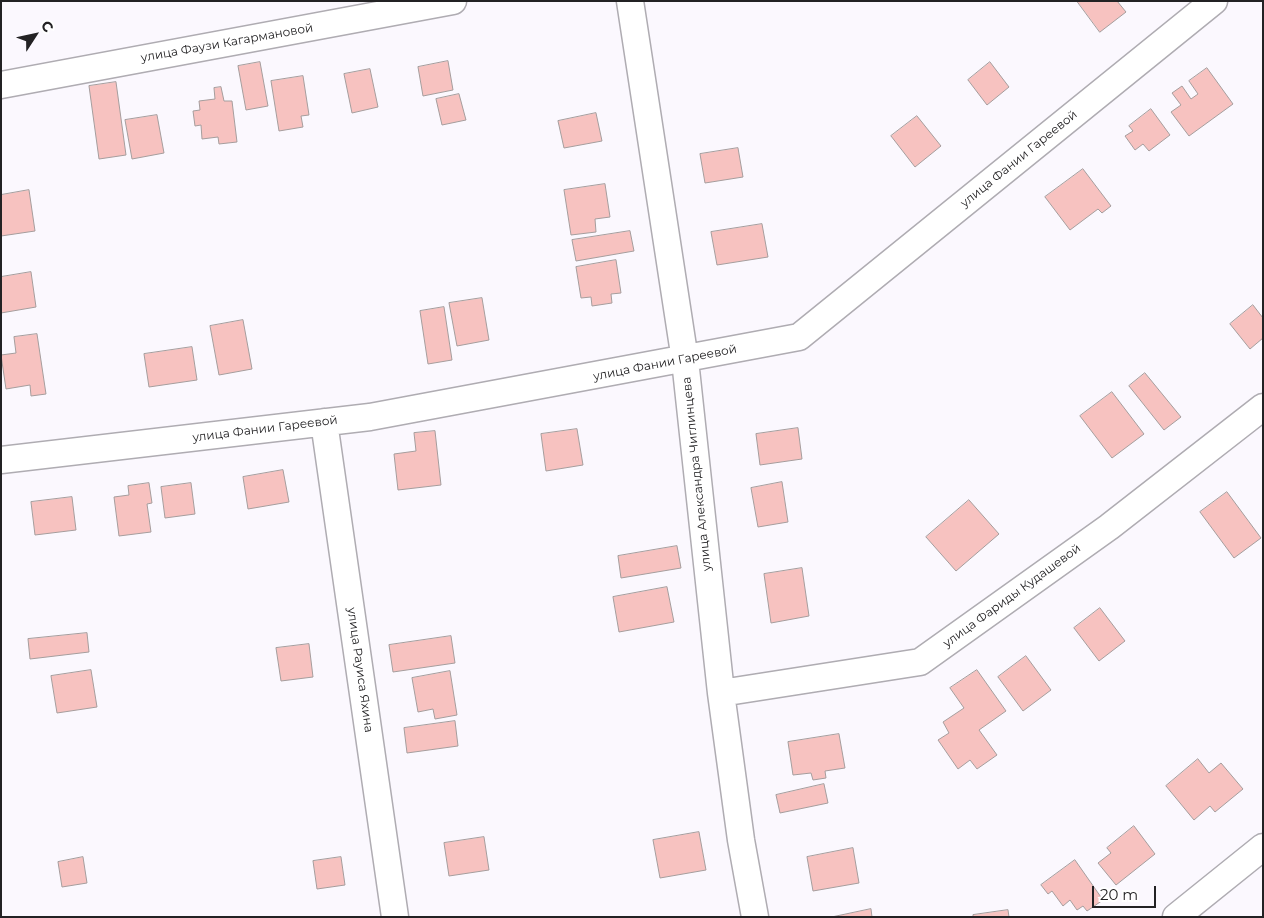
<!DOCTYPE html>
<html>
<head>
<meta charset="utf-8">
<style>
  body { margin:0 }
  #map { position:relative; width:1264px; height:918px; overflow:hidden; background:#fbf8fe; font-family:Montserrat,sans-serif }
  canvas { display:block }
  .frame { position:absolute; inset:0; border:2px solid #232224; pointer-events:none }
  .north { position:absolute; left:10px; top:10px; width:50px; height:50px; -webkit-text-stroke:4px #fff; paint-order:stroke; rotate:55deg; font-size:14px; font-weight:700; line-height:20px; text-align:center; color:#232224 }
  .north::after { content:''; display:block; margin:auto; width:18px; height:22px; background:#232224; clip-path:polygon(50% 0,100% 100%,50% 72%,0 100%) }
  .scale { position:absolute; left:1092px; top:886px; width:64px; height:22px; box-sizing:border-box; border:2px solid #232224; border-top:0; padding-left:6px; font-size:15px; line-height:18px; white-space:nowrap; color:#232224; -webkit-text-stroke:4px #fff; paint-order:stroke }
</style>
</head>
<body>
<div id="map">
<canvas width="1264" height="918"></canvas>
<div class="frame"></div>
<div class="north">С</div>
<div class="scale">20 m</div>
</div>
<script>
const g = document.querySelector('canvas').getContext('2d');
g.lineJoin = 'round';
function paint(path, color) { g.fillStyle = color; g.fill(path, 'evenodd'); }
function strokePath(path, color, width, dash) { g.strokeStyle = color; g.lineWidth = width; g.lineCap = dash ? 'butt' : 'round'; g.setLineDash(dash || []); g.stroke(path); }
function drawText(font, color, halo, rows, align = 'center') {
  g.font = font + ' Montserrat,sans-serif'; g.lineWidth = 5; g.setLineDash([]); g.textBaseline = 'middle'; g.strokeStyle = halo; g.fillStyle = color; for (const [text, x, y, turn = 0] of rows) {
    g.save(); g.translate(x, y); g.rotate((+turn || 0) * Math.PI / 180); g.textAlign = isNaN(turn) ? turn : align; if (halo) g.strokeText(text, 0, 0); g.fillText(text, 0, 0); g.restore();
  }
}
const building = new Path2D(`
  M1077,1H1117L1126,12L1100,32Z
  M448,61L453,90L423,96L418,67Z
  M260,62L268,106L246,110L238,66Z
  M990,62L1009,87L987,105L968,80Z
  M1207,68L1233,104L1189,136L1171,112L1181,105L1172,93L1182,86L1191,99L1198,94L1189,81Z
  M370,69L378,107L352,113L344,74Z
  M303,76L309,115L301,116L303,127L279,131L271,81Z
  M116,82L126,155L99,159L89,86Z
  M221,87L224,101H232L237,142L219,144L218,137L202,139L201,125L195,126L193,111L200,110L199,101L215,99L214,88Z
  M459,94L466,120L442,125L436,99Z
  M1151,109L1170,135L1149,151L1143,144L1135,150L1125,136L1133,131L1129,126Z
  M596,113L602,141L564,148L558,121Z
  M157,115L164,153L132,159L125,120Z
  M917,116L941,146L915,167L891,136Z
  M738,148L743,177L705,183L700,154Z
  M1083,169L1111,206L1102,213L1098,209L1070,230L1045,197Z
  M605,184L610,217L595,219L596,232L571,235L564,190Z
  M29,190L35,231L1,236V195Z
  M762,224L768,257L717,265L711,232Z
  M630,231L634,251L576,261L572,240Z
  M616,260L621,293L611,294L612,303L592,306L591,297L581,298L576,267Z
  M31,272L36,307L1,313V277Z
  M482,298L489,340L457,346L449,303Z
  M1253,305L1263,318V338L1250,349L1230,324Z
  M444,307L452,360L428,364L420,311Z
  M243,320L252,369L219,375L210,326Z
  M37,334L46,394L31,396L30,385L6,389L1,355L16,353L14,337Z
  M192,347L197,380L149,387L144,354Z
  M1145,373L1181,417L1164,430L1129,386Z
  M1112,392L1144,434L1112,458L1080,416Z
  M798,428L802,459L760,465L756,434Z
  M577,429L583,465L546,471L541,434Z
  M435,431L441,485L398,490L394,454L416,451L414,433Z
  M283,470L289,502L248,509L243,477Z
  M782,482L788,522L758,527L751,488Z
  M149,483L152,503L147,504L151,532L119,536L114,497L129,495L128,486Z
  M191,483L195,514L165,518L161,487Z
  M1227,492L1261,538L1234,558L1200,512Z
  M72,497L76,530L35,535L31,502Z
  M969,500L999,534L956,571L926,537Z
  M677,546L681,568L621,578L618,556Z
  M802,568L809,616L771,623L764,574Z
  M667,587L674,622L619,632L613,597Z
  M1100,608L1125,641L1099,661L1074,628Z
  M87,633L89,652L30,659L28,639Z
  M451,636L455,663L393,672L389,645Z
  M309,644L313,677L281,681L276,648Z
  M1026,656L1051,690L1023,711L998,677Z
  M91,670L97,707L57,713L51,676Z
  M977,670L1006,711L979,730L997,755L977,769L970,760L958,769L938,740L949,733L943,722L964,708L950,688Z
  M450,671L457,715L435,719L433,709L418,712L412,678Z
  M455,721L458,746L407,753L404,728Z
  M839,734L845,768L825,771L826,778L813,780L811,773L793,775L788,742Z
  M1198,759L1209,773L1221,763L1243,789L1215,812L1210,806L1194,820L1166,786Z
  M824,784L828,803L780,813L776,795Z
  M1134,826L1155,854L1116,885L1098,863L1111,853L1107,848Z
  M699,832L706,870L660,878L653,840Z
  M484,837L489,870L449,876L444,843Z
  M853,848L859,883L813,891L807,857Z
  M83,857L87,883L62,887L58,862Z
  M341,857L345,885L317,889L313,861Z
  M1075,860L1103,900L1087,911L1083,906L1077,910L1070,900L1063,906L1052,891L1048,894L1041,885Z
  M871,909L872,917H832Z
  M1008,910L1009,917H973V915Z`);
const minor = new Path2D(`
  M630,1L685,360L721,693L741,840L755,917
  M1,85L453,1
  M324,422L395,917
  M1,460L370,417L799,337L1214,1
  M721,693L920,662L1109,527L1263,407
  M1176,917L1263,847`);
const streetNames = [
  ["улица Фаузи Кагармановой",227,43,-10],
  ["улица Фании Гареевой",1019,159,-39],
  ["улица Фании Гареевой",665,363,-11],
  ["улица Фании Гареевой",265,429,-7],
  ["улица Александра Чиглинцева",697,474,-96],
  ["улица Фариды Кудашевой",1012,596,-36],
  ["улица Рауиса Яхина",360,670,82]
];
paint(building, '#f7c2c0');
strokePath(building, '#a59d9d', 1);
strokePath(minor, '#afacb2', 29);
strokePath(minor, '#fff', 26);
drawText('12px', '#232224', '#fff', streetNames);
</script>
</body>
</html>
